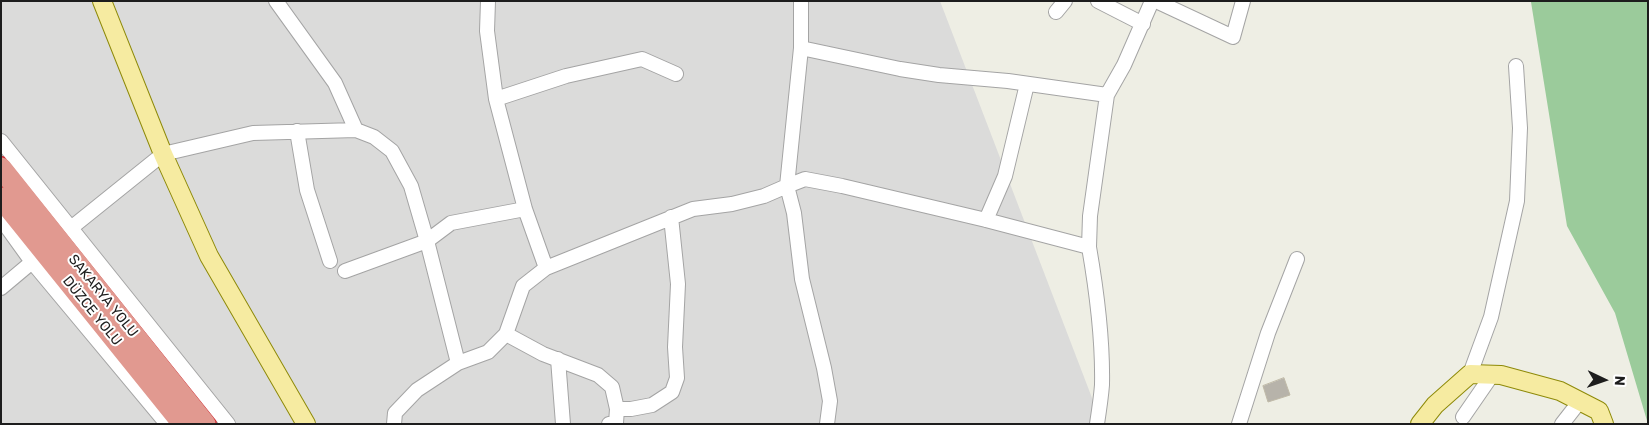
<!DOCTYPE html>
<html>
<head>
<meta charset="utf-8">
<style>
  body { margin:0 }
  #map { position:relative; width:1649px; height:425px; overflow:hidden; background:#eeeee4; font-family:Rubik,sans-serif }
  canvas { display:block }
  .frame { position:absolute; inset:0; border:2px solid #1d1d1d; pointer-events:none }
  .north { position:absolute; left:1579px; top:355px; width:50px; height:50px; -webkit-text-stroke:4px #fff; paint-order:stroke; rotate:93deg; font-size:14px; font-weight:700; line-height:20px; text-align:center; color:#1d1d1d }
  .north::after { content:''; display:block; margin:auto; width:18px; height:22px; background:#1d1d1d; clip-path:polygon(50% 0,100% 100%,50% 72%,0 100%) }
</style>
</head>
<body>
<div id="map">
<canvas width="1649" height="425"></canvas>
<div class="frame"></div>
<div class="north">N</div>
</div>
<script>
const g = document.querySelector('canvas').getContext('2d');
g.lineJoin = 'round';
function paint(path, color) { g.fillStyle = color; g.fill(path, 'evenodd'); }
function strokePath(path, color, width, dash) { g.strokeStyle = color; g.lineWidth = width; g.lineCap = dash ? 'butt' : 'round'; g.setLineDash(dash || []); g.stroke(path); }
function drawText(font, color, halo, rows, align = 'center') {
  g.font = font + ' Rubik,sans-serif'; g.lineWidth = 4; g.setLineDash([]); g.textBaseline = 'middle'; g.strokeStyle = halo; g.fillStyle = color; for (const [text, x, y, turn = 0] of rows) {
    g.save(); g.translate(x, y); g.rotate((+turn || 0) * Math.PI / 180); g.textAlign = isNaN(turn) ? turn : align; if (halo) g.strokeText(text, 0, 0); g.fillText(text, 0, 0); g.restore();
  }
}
const residential = new Path2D(`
  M1,1H940L1102,424H1Z`);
const forest = new Path2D(`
  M1534,1H1648V424L1615,313L1567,226L1531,2Z`);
const building = new Path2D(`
  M1284,378L1290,395L1268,402L1263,386Z`);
const minor = new Path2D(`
  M276,1L335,83L356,130
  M488,1L487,31L496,99L566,76L642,59L676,74
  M1098,1L1143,24
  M1156,1L1233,37L1243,1
  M1056,12L1065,1
  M801,48L900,69L939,75L1008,81L1107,95
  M496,99L525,209L546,268
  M297,131L307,190L330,261
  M1,141L228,424
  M1,219L32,262L167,424
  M986,220L1005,176L1027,84
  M71,228L163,154L253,133L356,130L374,137L392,151L411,186L427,241L458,363
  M1089,247L1090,216L1107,95L1124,65L1152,1
  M345,271L427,241L451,223L525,209
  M1,288L32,262
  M506,334L543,354L598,375L612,387L617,409L616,423L609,424
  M558,359L563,424
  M1470,374L1491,317L1517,201L1520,128L1516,66
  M617,409H631L652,405L672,392L677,378L675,347L678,284L671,217
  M1463,417L1492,375
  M394,424L395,413L417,390L458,363L488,352L506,334L523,286L546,268L693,209L732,204L764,196L787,186L801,48V1
  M827,424L830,401L824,368L802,279L794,213L787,186L805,179L842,186L986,220L1089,247C1097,293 1103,338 1102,385C1101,398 1099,411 1097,424
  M1239,424L1268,333L1297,259
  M1562,424L1580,401`);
const major = new Path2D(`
  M102,1L163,154L209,256L306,424
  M1420,424L1435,405L1470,374L1501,375L1560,391L1599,411L1604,424`);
const highway = new Path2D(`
  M1,168L205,424
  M1,198L183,424`);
const streetNames = [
  ["SAKARYA YOLU",103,296,51],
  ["DÜZCE YOLU",92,311,51]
];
paint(residential, '#dbdbda');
paint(forest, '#9bcb9b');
paint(building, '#b7b3aa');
strokePath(building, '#bfb9a7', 1);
strokePath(minor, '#a4a4a4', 16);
strokePath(major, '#8e8a09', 20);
strokePath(highway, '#cf2e36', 24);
strokePath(minor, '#fff', 14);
strokePath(major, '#f6eba1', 18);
strokePath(highway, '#e19990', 21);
drawText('14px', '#1d1d1d', '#fff', streetNames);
</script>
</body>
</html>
